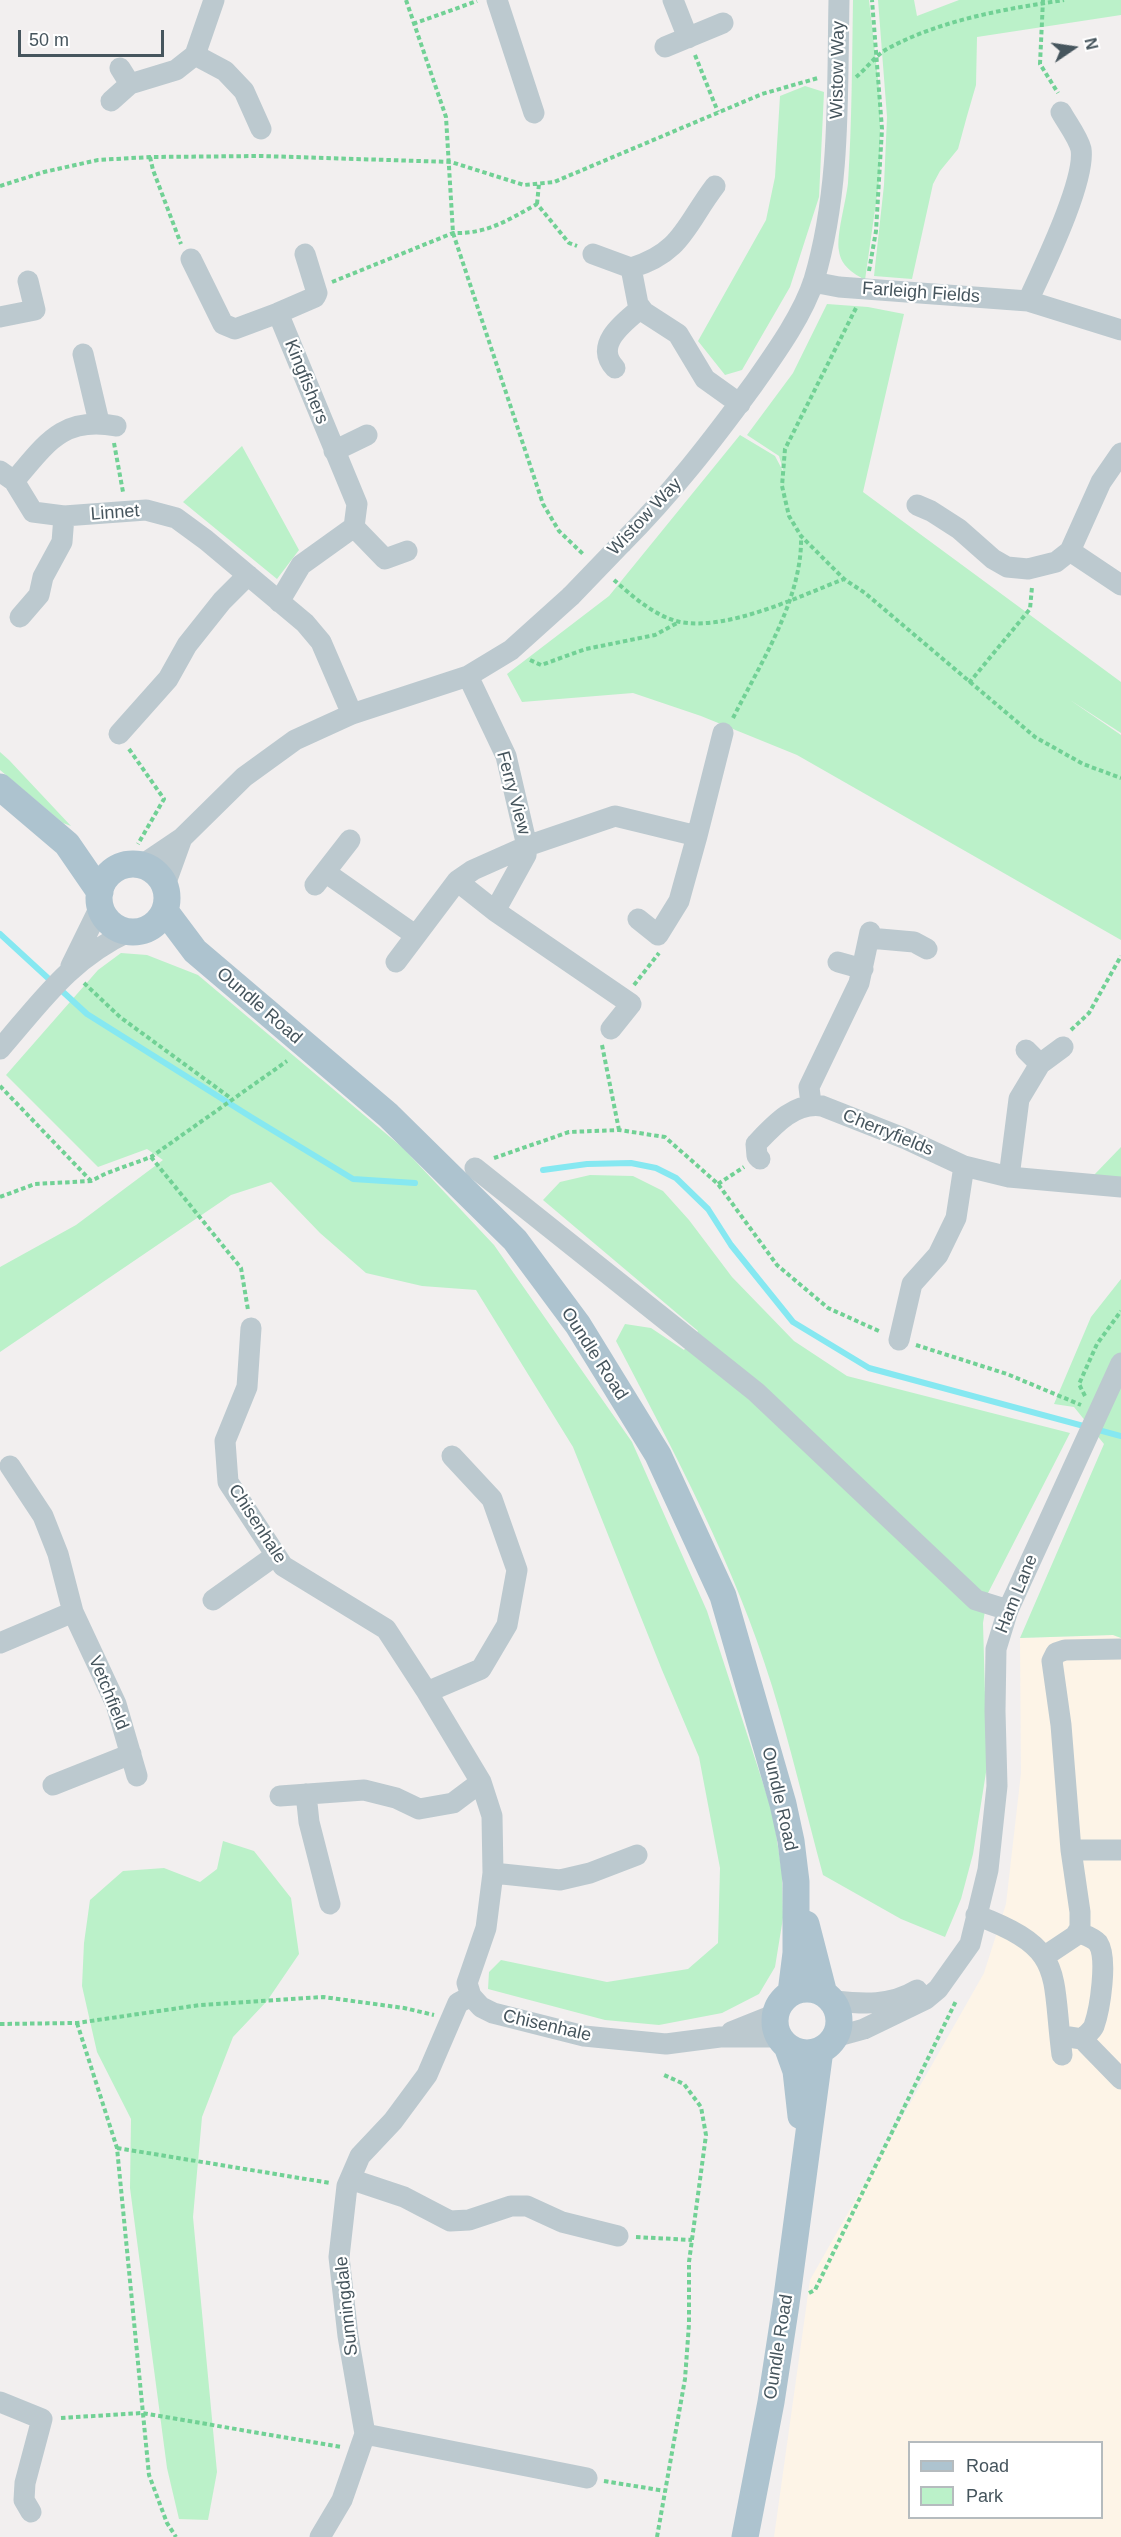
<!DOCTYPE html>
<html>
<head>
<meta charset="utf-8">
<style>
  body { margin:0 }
  #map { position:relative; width:1121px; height:2537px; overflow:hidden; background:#f2efef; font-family:Arial,sans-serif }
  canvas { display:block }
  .legend { position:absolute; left:908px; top:2441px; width:195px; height:78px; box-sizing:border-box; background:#fff; border:2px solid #b5bbbe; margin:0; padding:8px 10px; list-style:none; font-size:18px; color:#46555d }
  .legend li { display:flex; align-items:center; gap:12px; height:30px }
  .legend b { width:30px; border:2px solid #b5bbbe }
  .north { position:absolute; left:1043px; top:18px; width:60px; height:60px; -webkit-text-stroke:4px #fff; paint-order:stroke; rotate:77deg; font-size:16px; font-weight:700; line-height:24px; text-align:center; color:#46555d }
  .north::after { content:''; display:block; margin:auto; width:21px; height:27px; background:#46555d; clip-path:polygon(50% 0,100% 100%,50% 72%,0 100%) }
  .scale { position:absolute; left:18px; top:30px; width:146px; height:27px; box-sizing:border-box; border:3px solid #46555d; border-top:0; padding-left:8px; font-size:18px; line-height:21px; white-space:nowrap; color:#46555d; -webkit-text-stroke:4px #fff; paint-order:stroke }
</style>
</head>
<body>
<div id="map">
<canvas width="1121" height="2537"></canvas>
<ul class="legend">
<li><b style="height:8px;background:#adc3cf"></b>Road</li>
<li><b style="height:16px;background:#bbf1c9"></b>Park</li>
</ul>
<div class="north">N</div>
<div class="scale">50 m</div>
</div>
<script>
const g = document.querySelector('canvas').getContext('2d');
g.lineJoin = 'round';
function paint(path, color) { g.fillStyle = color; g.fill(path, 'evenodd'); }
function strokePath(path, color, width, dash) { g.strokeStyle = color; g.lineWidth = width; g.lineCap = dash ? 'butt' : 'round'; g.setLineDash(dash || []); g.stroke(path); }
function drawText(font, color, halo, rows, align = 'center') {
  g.font = font + ' Arial,sans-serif'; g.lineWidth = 4.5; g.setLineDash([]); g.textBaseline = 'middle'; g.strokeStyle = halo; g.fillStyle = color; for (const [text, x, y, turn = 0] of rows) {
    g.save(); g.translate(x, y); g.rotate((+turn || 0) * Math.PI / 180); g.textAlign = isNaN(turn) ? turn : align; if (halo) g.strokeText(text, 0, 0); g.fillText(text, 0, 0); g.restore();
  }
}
const commercial = new Path2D(`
  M1113,1635L1121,1638V2537H774L810,2280L984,1973L1006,1904L1021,1773L1020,1638ZM910,2442H1102V2518H910Z`);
const green = new Path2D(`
  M853,0H869L880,97V174L865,280C853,273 841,266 839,251C836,235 846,202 848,183C852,122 852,61 853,0Z
  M878,0H914L917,16L959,0H1121V15L977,37L976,85L967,116L958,149L940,171L933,184L912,279L874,276L884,185L887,117Z
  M805,86L824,92L819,197L790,287L742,370L725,375L698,341L766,220L775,177L780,96Z
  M827,304L868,307L904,314L863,492L1121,682V733L1070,700L1121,735V940L797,755L701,716L633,693L522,702L507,674L609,596L740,435L775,456L784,473L779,456L747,435L793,373Z
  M242,446L299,550L277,579L183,502Z
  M0,752L9,760L71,826L63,823L0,770Z
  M121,953L147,955L198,975L403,1148L494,1245L632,1442L707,1611L773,1814L782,1873L783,1918L775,1967L759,1994L722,2013L659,2025L605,2020L488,1989L489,1972L501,1960L607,1982L688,1969L718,1943L720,1868L699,1757L662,1670L573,1447L476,1290L422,1286L366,1273L320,1233L271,1182L231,1195L0,1352V1267L76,1225L163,1160L147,1149L98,1167L6,1075L98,970Z
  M1121,1147V1178L1094,1175Z
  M590,1175L633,1176L663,1191L689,1220L732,1277L794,1341L847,1376L1070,1433L988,1593L983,1623L987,1766L973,1854L961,1899L945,1937L901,1919L823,1875C806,1812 791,1748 772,1686C735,1565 674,1452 616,1341L625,1324L651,1328L684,1350L698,1331L543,1200L560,1182Z
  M1121,1279V1638L1113,1635L1020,1638L1104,1444L1074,1407L1054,1404L1091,1317Z
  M223,1841L254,1851L291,1898L299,1954L267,2001L233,2037L202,2117L193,2217L217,2472L208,2520L179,2519L167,2468L130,2188L131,2119L97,2052L82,1986L84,1943L90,1900L123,1871L164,1868L200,1882L217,1869Z`);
const stream = new Path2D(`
  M0,934L87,1014L251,1117L353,1179L415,1183
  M543,1170L587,1164L631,1163L656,1168L676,1178L708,1209L731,1245L793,1322L869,1368L1121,1436`);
const path = new Path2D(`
  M406,0L446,117L453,233L543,504L559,531L583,554
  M1043,0L1040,64L1058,93
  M413,24L477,1
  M695,55L718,112
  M856,77C866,69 876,55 887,49C940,20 1005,9 1064,0
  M150,157L153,170L181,244
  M0,186L44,172L98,160L150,157L262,156L451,162L524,185L554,182L762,94L818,78
  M537,204L539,184
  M869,271L876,231L882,129L872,0
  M332,282L453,233C488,234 508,220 537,204L569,243L577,246
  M856,308L785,449L782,486L789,516L801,536L844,579L865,593L1035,737L1083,764L1121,778
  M114,443L123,492
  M614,580C632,596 656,617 680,622C728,631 800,596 844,579
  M530,660L541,665L586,649L655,635L679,622
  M969,683L1030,609L1032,587
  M733,718C760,664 803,598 801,536
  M129,749L164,799L138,844
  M84,983L120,1017L232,1099
  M634,985L659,953
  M1071,1030L1089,1013L1121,956
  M602,1045L619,1130
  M0,1086L91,1181
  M151,1157L241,1268L248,1310
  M494,1158L569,1132L619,1130L665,1137L718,1184L777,1265L828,1308L881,1332
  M718,1184L744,1167
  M0,1197L35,1184L91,1181L107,1173L151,1157L287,1061
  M916,1345L1007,1374L1081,1405
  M1085,1396L1079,1384L1097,1344L1121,1311
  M77,2023L117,2148L149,2475L167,2523L176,2537
  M0,2024L77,2023L200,2005L323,1997L404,2008L434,2015
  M117,2148L330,2183
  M636,2237L692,2240
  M809,2293L815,2290L956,2001
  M61,2418L142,2413L341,2447
  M604,2481L665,2491
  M657,2537L685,2379L689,2324V2262L706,2135L701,2107L684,2084L664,2075`);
const minor = new Path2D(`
  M497,0L534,113
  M673,0L688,38
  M665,47L723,23
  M195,55L225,71L244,91L261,129
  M120,68L130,84
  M111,101L130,84L176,70L195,55L214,0
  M715,186C686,224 682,253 631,268L638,304L644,312L678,334L705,379L740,404
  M593,254L631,268
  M191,259L223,324L235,329L278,313L357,504L354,527
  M813,282L839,287L1028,301L1121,330
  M1028,301C1042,270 1086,181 1081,149C1078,137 1067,123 1061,112
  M278,313L315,297L317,293L305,254
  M0,317L35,310L28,281
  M83,354L99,422
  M615,368C593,345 624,322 641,308
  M334,451L367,435
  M0,471L14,481L33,512L64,516L146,510L176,518L206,540L305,623L321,642L352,714
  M14,481C46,444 62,416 116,426
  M917,505L931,511L959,529L993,559L1007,567L1028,569L1056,562L1070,551L1101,482L1121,453
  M622,543C671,494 712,441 753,385C774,355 803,315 814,280C841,189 837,94 839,0
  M1070,551L1121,585
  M279,602L301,565L354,527L385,559L407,551
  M20,617L39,595L43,577L62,542L64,516
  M468,676L506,756L527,846L615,816L697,836L679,901L658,935L638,919
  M119,734L168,679L187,645L222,601L248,575
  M697,836L723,733
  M142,865L182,838L244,777L295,740L352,714L468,676L511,650L571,596
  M325,872L415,935
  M457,881L473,870L527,846L526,855L495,911
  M165,885L182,838
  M315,885L350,840
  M869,938L914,942L927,949
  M396,962L457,881L495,911L631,1004L611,1029
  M838,962L863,969
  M71,966L100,907
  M0,1049C41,1002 70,959 128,932
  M1026,1050L1040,1064
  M811,1104L809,1087L859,983L870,932
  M760,1159L757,1156L756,1144C774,1125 794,1102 822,1106L906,1139L964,1166L1009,1177L1121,1187
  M475,1168L756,1392L976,1600L1008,1610
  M1009,1177L1019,1099L1040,1064L1063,1047
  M251,1328L247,1387L225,1441L228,1482L283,1566L386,1629L427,1692L481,1782L492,1816L493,1873L486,1928L467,1983L471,1996L481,2007L493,2013L584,2036L666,2044L720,2037H780
  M899,1340L912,1284L938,1255L956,1218L964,1166
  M10,1466L43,1516L58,1554L73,1612L116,1704L137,1776
  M213,1600L276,1555
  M0,1643L73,1612
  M427,1692L481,1669L507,1625L517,1570L492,1499L452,1456
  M53,1785L131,1754
  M306,1794L309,1822L330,1904
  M280,1796L364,1790L396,1798L419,1809L453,1803L481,1782
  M1071,1850H1121
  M493,1873L560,1880L590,1873L637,1855
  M976,1915C1066,1949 1051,1970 1062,2055
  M1078,1932C1084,1935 1093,1937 1098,1943C1108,1958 1100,2009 1094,2026C1092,2031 1086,2035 1082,2039
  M1045,1956L1075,1936L1080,1928V1912L1071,1850L1061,1725L1052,1661L1056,1653L1065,1650L1121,1649
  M834,2001C863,2004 891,2006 917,1990
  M731,2032L776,2014
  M835,2037L864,2029L926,1999L938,1989L970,1944L988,1870L997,1786L995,1711L996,1649L1008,1610L1121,1363
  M1069,2037L1082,2039L1121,2079
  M350,2179L404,2197L450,2221L469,2220L511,2206H527L562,2222L618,2236
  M0,2402L42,2419L25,2483L24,2500L31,2512
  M365,2434L587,2478
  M320,2537L342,2500L365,2434L348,2336L339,2257L347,2186L360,2156L393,2121L427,2075L458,2003L471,1996`);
const major = new Path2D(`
  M0,787L67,844L100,892
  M99 898a34 34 0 1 1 68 0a34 34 0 1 1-68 0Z
  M165,911L195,951L388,1115L515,1240L578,1325L658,1455L723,1596L783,1804L791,1841L796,1882V1953L791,1993
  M806,1924L824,1994
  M775 2021a32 32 0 1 1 64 0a32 32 0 1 1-64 0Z
  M787,2046L796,2071L801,2116
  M745,2537L771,2402L786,2304L820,2050`);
const minorBridge = new Path2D(`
  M571,596L622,543`);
const streetNames = [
  ["Wistow Way",838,70,-89],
  ["Farleigh Fields",921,293,4],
  ["Kingfishers",306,382,68],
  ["Linnet",115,513,-4],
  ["Wistow Way",645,517,-47],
  ["Ferry View",513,793,75],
  ["Oundle Road",259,1006,41],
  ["Cherryfields",888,1133,22],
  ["Oundle Road",594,1354,57],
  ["Chisenhale",257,1524,57],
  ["Ham Lane",1017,1594,-68],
  ["Vetchfield",108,1693,68],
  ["Oundle Road",779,1799,77],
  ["Chisenhale",547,2026,13],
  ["Sunningdale",347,2306,-96],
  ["Oundle Road",779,2347,-81]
];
paint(commercial, '#fdf4e7');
paint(green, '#bbf1c9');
strokePath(stream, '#86e8f1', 6);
strokePath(path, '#71d195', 4, [4.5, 3]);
strokePath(minor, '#bcc9cf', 21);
strokePath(major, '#adc3cf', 27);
strokePath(minorBridge, '#bcc9cf', 21);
drawText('18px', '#46555d', '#fff', streetNames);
</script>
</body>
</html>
